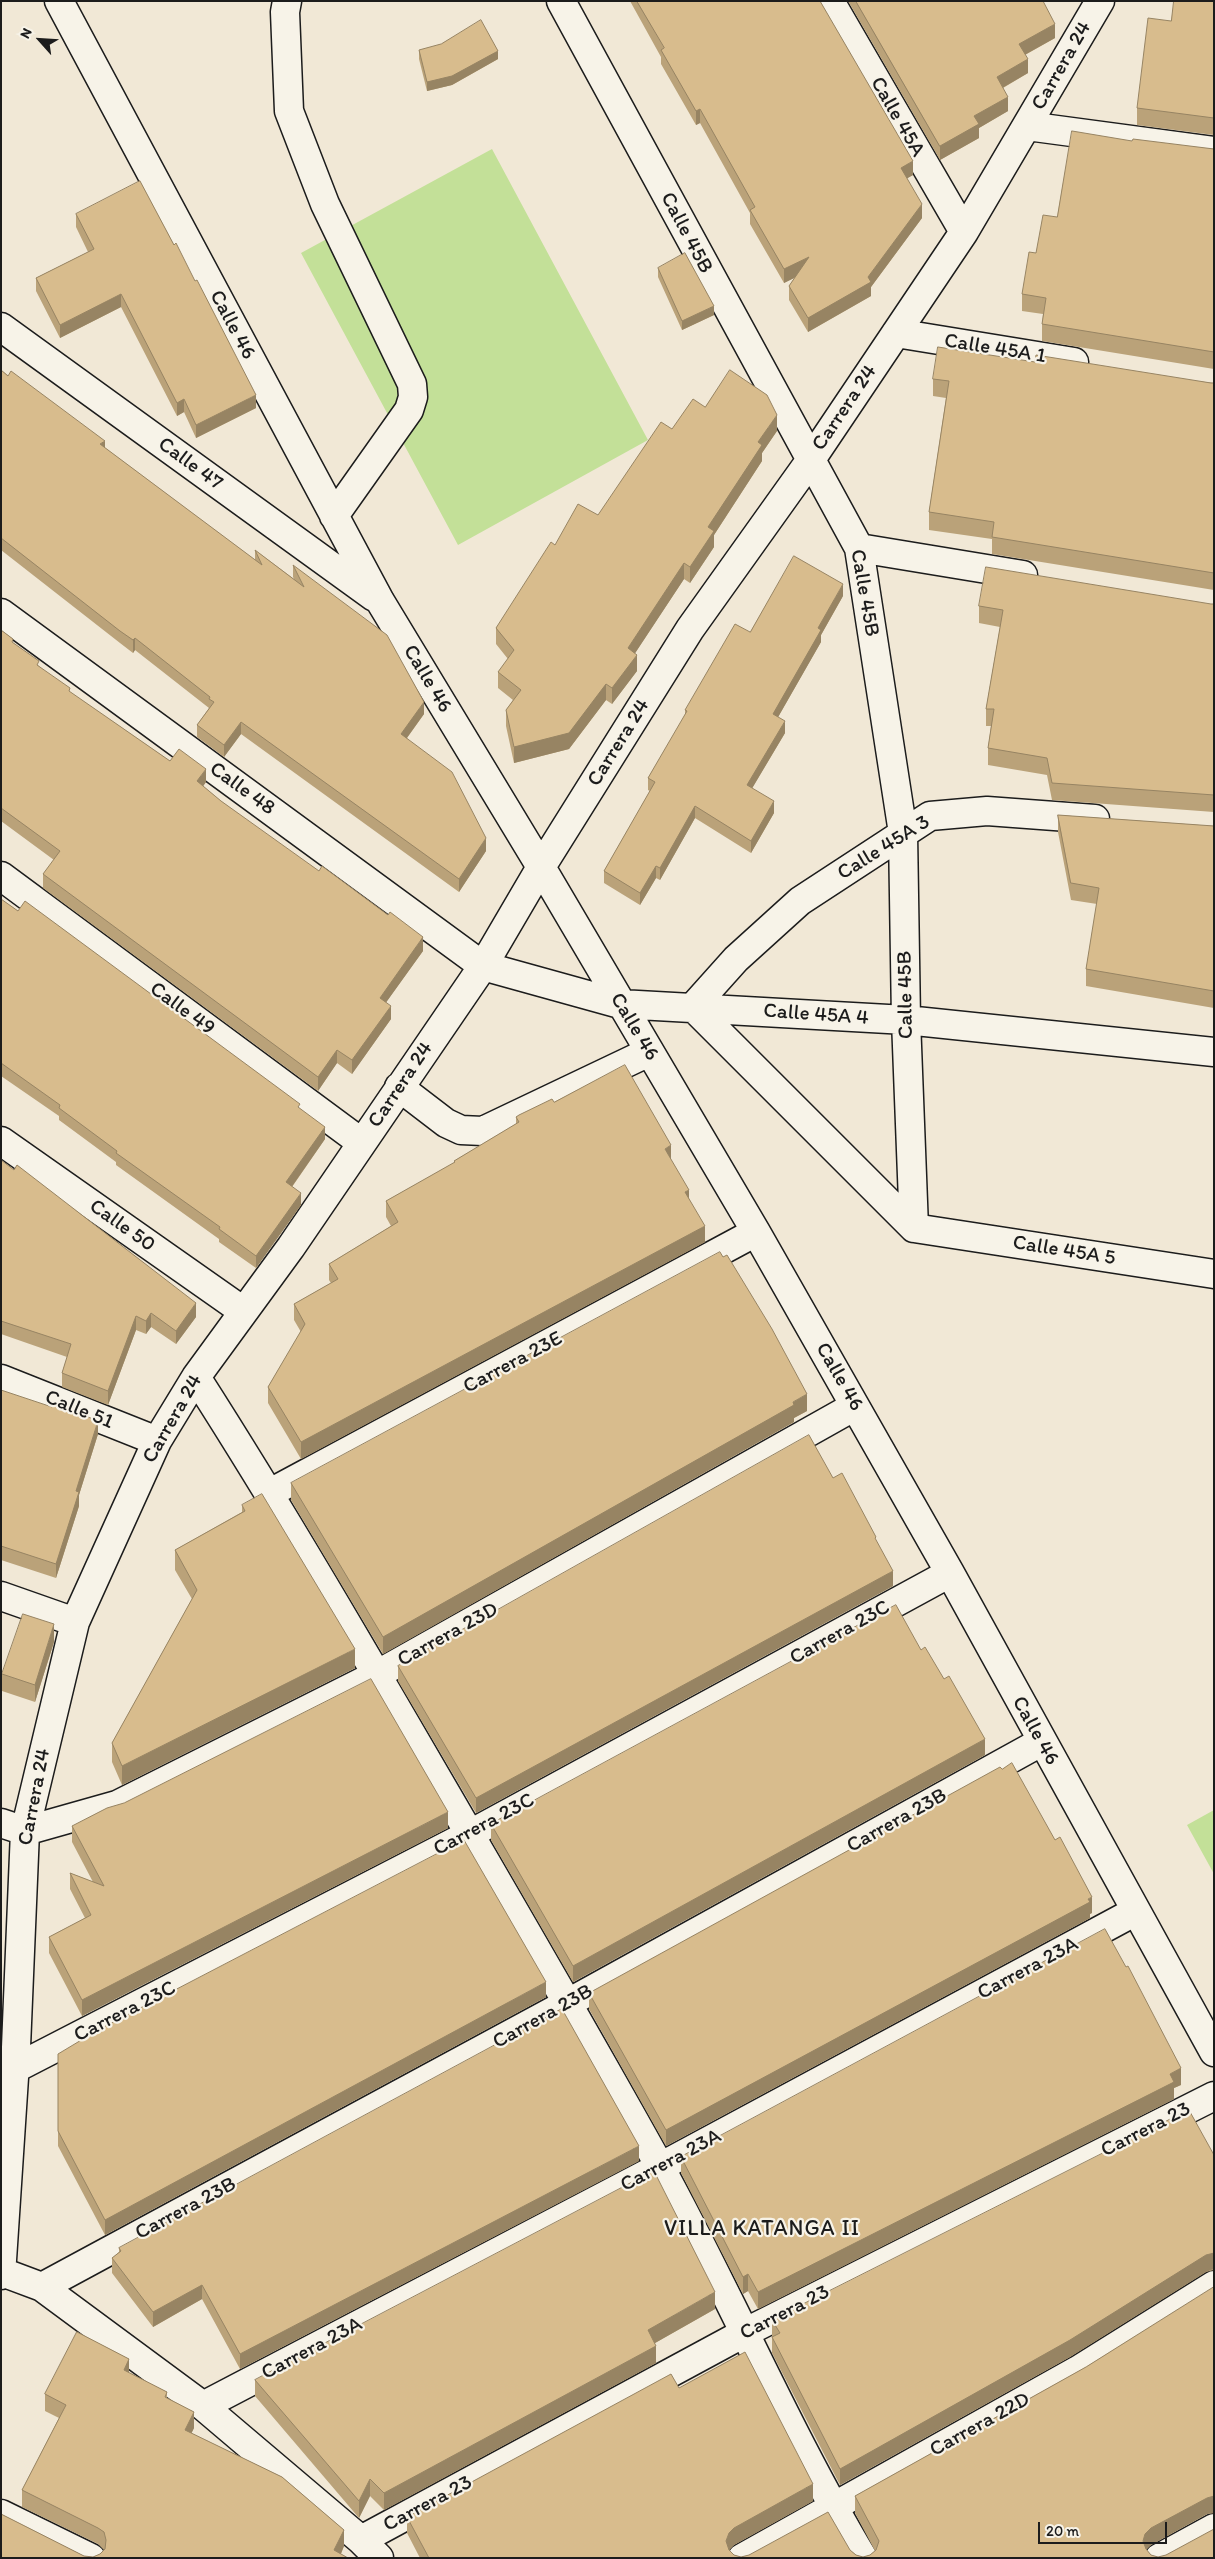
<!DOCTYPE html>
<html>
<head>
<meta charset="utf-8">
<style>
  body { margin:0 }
  #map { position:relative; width:1215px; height:2559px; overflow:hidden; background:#f1e8d6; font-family:Itim,sans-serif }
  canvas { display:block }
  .frame { position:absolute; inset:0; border:2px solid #1c1c1c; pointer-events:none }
  .north { position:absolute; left:15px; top:15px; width:50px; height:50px; -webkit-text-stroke:4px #f7f3e8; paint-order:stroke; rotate:296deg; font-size:14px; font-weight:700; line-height:20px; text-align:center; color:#1c1c1c }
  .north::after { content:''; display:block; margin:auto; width:18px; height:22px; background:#1c1c1c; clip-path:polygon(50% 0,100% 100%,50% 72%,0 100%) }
  .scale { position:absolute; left:1038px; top:2522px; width:129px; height:22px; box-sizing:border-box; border:2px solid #1c1c1c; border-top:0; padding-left:6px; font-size:15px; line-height:18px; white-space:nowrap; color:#1c1c1c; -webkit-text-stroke:4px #f7f3e8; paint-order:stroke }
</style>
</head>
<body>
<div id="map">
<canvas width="1215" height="2559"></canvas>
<div class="frame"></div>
<div class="north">N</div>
<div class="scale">20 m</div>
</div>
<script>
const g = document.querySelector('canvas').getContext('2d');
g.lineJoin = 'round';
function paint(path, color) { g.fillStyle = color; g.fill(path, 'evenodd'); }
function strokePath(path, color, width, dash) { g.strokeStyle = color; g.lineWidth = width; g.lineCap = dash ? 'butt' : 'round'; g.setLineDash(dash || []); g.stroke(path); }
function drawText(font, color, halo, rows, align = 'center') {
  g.font = font + ' Itim,sans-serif'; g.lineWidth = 4.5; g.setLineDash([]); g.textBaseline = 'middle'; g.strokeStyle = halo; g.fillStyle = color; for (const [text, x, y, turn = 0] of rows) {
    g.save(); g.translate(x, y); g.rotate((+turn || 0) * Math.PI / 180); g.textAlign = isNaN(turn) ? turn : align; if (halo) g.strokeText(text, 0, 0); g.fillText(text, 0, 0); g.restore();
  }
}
const green = new Path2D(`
  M492,149L648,440L458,545L301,253Z
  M1214,1810V1874L1187,1825Z`);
const minor = new Path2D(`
  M59,1L380,601L541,867L756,1232L950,1573L1214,2052
  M287,1L285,12L289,111L325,204L412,384L413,397L409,410L334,516
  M561,1L859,548L903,833L906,1020L914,1228
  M830,1L964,232
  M1027,126L1214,151
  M1,327L374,597
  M896,333L1074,362
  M859,548L1023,575
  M1,613L483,966L620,1004L906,1020L1214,1052
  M1,876L362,1143
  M399,1087L446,1123L461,1130L483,1131L649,1052
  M1,1141L243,1311
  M914,1228L693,1007L736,959L800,901L930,816L987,811L1095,819
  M914,1228L1214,1274
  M196,1377C292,1527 380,1680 469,1833C533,1943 597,2053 659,2165C730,2294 787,2431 863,2558
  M1,1379L157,1441
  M270,1493L756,1232
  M1,1596L75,1622
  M1,1823L25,1831L117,1805L378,1674L855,1406
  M14,2069L470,1834L950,1573
  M2,2272L42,2287L203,2406L361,2540L379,2558
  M1,2275L16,2047L25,1831L75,1622L157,1441L196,1377L291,1247L483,966L541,867L690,629L810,461L964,232L1100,1
  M42,2287L568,2003L1041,1742
  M203,2406L660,2167L1136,1911
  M1,2514L91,2558
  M361,2540L746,2332L1214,2096
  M742,2558L1078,2370L1214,2285
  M1159,2558L1214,2528`);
const wall = new Path2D(`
  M630,1H820L913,175L907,178L922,218L871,287V296L808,332L789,300V286L795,277L784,283L750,224V213L700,123L696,125L661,64V57Z
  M848,1H1043L1055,38L1025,55L1028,73L1003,88L1008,111L979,128V138L940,160Z
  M1214,1V135L1137,125V108L1171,21Z
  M419,50L498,59L452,85L427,91L419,59Z
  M1132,141L1214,149V369L1042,341V324L1043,314L1022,311V294L1036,253L1057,217Z
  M76,214L256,408L196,438L184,412L177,416L121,307L60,338L36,291V278L88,252L76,227Z
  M658,268L714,315L682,330L658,277Z
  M1035,362L1214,383V590L992,554V539L929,530V512L946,398L933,396V379Z
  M1,370L255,560V550L294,579L293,577V565L424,714L407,738L486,851L459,892L241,734L224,757L197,737V725L209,708L135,650L133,653L120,643L1,550Z
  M705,407L777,431L762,453V461L714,535V547L690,583L684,579L635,653L637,671L612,704L606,700L569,749L514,763L506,726V710L513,700L498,688V672L508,659L496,644V628L555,545L598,515L672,429Z
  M843,596L821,635V642L778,717L785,733L752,788L774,813L751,853L695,818L660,880L656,878L640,905L604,883V871L650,791L648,790V778L685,716V710L750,632Z
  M1211,604H1214V812L1052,800L1047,775L988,765V748L991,726H986V709L1000,627L979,623V606Z
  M1,630L13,643L39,666L70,692L170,761L206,782L203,786L221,801L423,951L386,1002L391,1019L352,1074L337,1063L318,1091L43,888V874L54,860L1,821Z
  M1058,815L1214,826V1008L1086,986V969L1097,904L1071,900L1058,832Z
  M1,899L300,1109L325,1139L292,1187L301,1205L256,1268L219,1242V1239L116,1165V1162L59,1120V1116L1,1076Z
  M554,1102L671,1160L689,1199L705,1242L301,1459L268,1403V1387L301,1332L294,1320V1304L331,1283L329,1280V1264L391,1226L386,1217V1201L454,1163V1161L516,1124V1117Z
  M1,1160L196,1317L176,1344L151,1327L146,1334L136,1330L108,1405L62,1387V1373L67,1357L1,1334Z
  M1,1390L98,1434L79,1495V1506L56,1578L1,1560Z
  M807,1411L794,1418V1422L383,1654L291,1500V1483Z
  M833,1478L876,1541L893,1586L476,1813L398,1681V1666Z
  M242,1505L355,1668L122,1785L112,1762V1743L192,1599L175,1570V1550L242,1512Z
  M54,1642L35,1702L2,1691V1674Z
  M921,1650L985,1755L573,1982L491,1840V1824Z
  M72,1826L448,1828L82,2016L49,1953V1937L85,1918L70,1889V1873L93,1882L72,1842Z
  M1092,1913L1090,1914V1918L666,2146L589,2009V1993Z
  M546,1997L105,2235L58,2146V2054Z
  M1181,2085L1174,2088V2099L758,2309L748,2291L743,2294L681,2173V2157Z
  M1214,2155V2270L1206,2272L1070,2357L840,2485L772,2353V2320Z
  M639,2161L240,2369L202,2299L153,2327L112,2273V2258L119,2252V2248Z
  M1214,2287V2513L1207,2514L1151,2545L1146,2550L1151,2555L1158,2557L1214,2558H420L407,2533V2517L679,2388L813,2501L734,2545L729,2550L734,2555L741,2557L850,2550L856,2555L863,2557L870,2555L875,2551L855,2513V2496L1086,2367Z
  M715,2309L655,2343L656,2363L384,2510L370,2496L359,2518L255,2396V2380Z
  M77,2332L129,2359V2373L167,2392V2398L194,2412V2428L191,2433L282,2477L344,2530V2546L341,2554L348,2558H1V2514L84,2556L93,2557L100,2554L104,2550L98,2544L22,2507V2490L59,2418L45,2411V2394Z`);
const shadedWall = new Path2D(`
  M1055,24V38L1019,58V44Z
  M498,51V59L452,85L427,91V82Z
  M1028,59V73L997,91V77Z
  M1008,97V111L979,128V138L940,160V146L974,116Z
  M700,109V123L696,125V111Z
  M913,161V175L901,182V168Z
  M922,204V218L871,287V296L808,332V318L868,277Z
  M809,257V271L784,283V269Z
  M121,294V307L60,338V325Z
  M714,306V315L682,330V321Z
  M256,395V408L196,438V425Z
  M184,399V412L177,416V403Z
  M777,415V431L762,453V461L714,535V547L690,583V567L708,527L758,442Z
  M105,441V454L100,444Z
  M684,563V579L628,664V648Z
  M843,584V596L821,635V642L773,726V714L818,628Z
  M135,638V650L133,653V640Z
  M637,655V671L612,704V688Z
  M606,684V700L569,749L514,763V747Z
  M424,702V714L401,746V734Z
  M785,721V733L747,797V785Z
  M241,722V734L224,757V745Z
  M206,769V782L197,795V781Z
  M774,801V813L751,853V841Z
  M695,806V818L660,880V868Z
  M486,838V851L459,892V879Z
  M656,866V878L640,905V893Z
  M423,937V951L380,1011V998Z
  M391,1006V1019L352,1074V1060Z
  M337,1050V1063L318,1091V1077Z
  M325,1127V1139L286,1195V1182Z
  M671,1145V1161L665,1149Z
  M689,1190V1206L685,1192Z
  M301,1193V1205L256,1268V1256Z
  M705,1226V1242L301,1459V1442Z
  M196,1303V1317L176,1344V1331Z
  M151,1313V1327L146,1334V1321Z
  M136,1316V1330L108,1405V1391Z
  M807,1394V1411L794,1418V1422L383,1654V1637Z
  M98,1421V1434L79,1495V1506L56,1578V1564L76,1491Z
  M893,1571V1586L476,1813V1798Z
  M54,1624V1642L35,1702V1685Z
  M355,1649V1668L122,1785V1766Z
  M985,1739V1755L573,1982V1966Z
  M448,1812V1828L82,2016V2000Z
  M1092,1897V1913L1090,1914V1918L666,2146V2130Z
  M546,1982V1997L105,2235V2220Z
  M1181,2068V2085L1174,2088V2099L758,2309V2292Z
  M639,2146V2161L240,2369V2354Z
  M1213,2253V2269L1206,2272L1070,2357L840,2485V2469L1206,2255Z
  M748,2274V2291L743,2294V2277Z
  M202,2285V2299L153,2327V2312Z
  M715,2292V2309L648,2347V2330Z
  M656,2346V2363L384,2510V2493Z
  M129,2359V2376L124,2370Z
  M194,2412V2428L185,2447V2430Z
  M370,2479V2496L359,2518V2501Z
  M813,2484V2501L734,2545L729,2550L726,2541L729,2533L734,2528Z
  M1214,2496V2513L1207,2514L1151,2545L1145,2550L1143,2541L1145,2534L1151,2528L1207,2498Z
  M344,2530V2546L339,2558L334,2550Z`);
const building = new Path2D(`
  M637,1H820L913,161L901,168L922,204L868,277L871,282L808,318L789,286L809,257L784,269L750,210L755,207L700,109L696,111L661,50L664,48Z
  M856,1H1043L1055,24L1019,44L1028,59L997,77L1008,97L974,116L979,124L940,146Z
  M1174,1H1214V118L1137,108L1148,18L1171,21Z
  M481,20L498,51L452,76L427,82L419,50L441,44Z
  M1072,131L1132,141L1133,139L1214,149V352L1042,324L1046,298L1022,294L1029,252L1036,253L1043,215L1057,217Z
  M140,181L174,245L176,243L195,281L197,280L256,395L196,425L184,399L177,403L121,294L60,325L36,278L94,249L76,214Z
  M685,253L714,306L682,321L658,268Z
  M938,347L1035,362L1036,355L1211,383H1214V573L992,537L994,522L929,512L949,381L933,379Z
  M1,370L8,376L11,371L105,441L100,444L262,565L255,550L304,587L293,565L387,635L424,702L401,734L452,772L486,838L459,879L241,722L224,745L197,725L214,702L209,699L210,697L135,638L133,640L120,631L1,538Z
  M730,370L767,395L777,415L758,442L762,445L708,527L714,531L690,567L684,563L628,648L637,655L612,688L606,684L569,733L514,747L506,710L521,690L498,672L514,650L496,628L551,542L555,545L578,504L598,515L661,422L672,429L693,399L705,407Z
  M794,556L843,584L818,628L821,630L773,714L785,721L747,785L774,801L751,841L695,806L660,868L656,866L640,893L604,871L655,782L648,778L687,711L685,710L735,624L750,632Z
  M986,567L1211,604H1214V795L1052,783L1047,758L988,748L994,709H986L1003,610L979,606Z
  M1,630L13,639L12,642L39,661L37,665L70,688L69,691L170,761L179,749L206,769L197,781L221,801L319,871L322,866L388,915L390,912L423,937L380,998L391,1006L352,1060L337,1050L318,1077L43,874L60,851L1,808Z
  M1058,815L1214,826V991L1086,969L1099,888L1071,883Z
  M1,899L18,911L25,901L300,1104L298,1107L325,1127L286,1182L301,1193L256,1256L219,1229L220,1227L116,1153L117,1151L59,1108L60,1105L1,1063Z
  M625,1065L671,1145L665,1149L689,1190L685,1192L705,1226L301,1442L268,1387L305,1324L294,1304L338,1279L329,1264L398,1222L386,1201L455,1162L454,1161L519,1122L516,1117L519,1115L552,1099L554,1102Z
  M1,1160L14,1170L17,1165L196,1303L176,1331L151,1313L146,1321L136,1316L108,1391L62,1373L71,1344L1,1321Z
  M720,1252L723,1257L727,1255L772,1329L807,1394L793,1402L794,1405L383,1637L291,1483Z
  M1,1390L52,1407L53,1403L98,1421L76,1491L79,1492L56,1564L1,1546Z
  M809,1435L833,1478L842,1473L876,1537L875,1538L893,1571L476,1798L398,1666Z
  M262,1494L355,1649L122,1766L112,1743L197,1590L175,1550L245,1511L242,1505Z
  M896,1605L921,1650L925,1647L944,1679L949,1676L985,1739L573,1966L491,1824Z
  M23,1614L54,1624L35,1685L2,1674Z
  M371,1679L448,1812L82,2000L49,1937L91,1915L70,1873L104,1886L72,1826L107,1808L124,1803Z
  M1012,1763L1055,1840L1060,1837L1092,1897L1088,1899L1090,1902L666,2130L589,1993L1000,1767L1002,1769Z
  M464,1840L546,1982L105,2220L58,2131V2054L98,2030Z
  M1105,1929L1126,1967L1128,1966L1181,2068L1170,2074L1174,2082L758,2292L748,2274L743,2277L681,2157Z
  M562,2009L639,2146L240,2354L202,2285L153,2312L112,2258L121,2251L119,2248Z
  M1189,2110L1214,2155V2253L1206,2255L1070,2340L840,2469L772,2337L780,2333L772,2320Z
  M654,2171L715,2292L648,2330L656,2346L384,2493L370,2479L359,2501L255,2380Z
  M1214,2287V2496L1207,2498L1151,2528L1145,2534L1143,2541L1146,2549L1151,2555L1158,2557L1166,2555L1214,2529V2558H429L407,2517L671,2374L679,2388L745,2352L813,2484L734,2528L729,2533L726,2541L729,2550L734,2555L741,2557L749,2555L828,2512L850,2550L856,2555L863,2557L870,2555L876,2550L879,2541L855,2496L1086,2367Z
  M77,2332L129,2359L124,2370L167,2392L165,2397L194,2412L185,2430L282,2477L344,2530L334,2550L348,2558H1V2514L84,2556L93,2557L100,2554L105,2549L106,2540L104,2532L98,2528L22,2490L66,2405L45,2394Z`);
const streetNames = [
  ["Carrera 24",1062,66,-60],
  ["Calle 45A",897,117,60],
  ["Calle 45B",686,233,62],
  ["Calle 46",232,325,62],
  ["Calle 45A 1",995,349,9],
  ["Carrera 24",845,408,-56],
  ["Calle 47",190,464,36],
  ["Calle 45B",864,593,80],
  ["Calle 46",427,679,59],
  ["Carrera 24",619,743,-58],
  ["Calle 48",242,789,36],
  ["Calle 45A 3",884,848,-32],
  ["Calle 45B",906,995,-91],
  ["Calle 49",182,1009,36],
  ["Calle 45A 4",816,1015,4],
  ["Calle 46",634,1027,59],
  ["Carrera 24",401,1085,-56],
  ["Calle 50",122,1226,35],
  ["Calle 45A 5",1064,1251,9],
  ["Carrera 23E",513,1363,-28],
  ["Calle 46",839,1377,60],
  ["Calle 51",79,1410,22],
  ["Carrera 24",173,1419,-60],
  ["Carrera 23C",840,1633,-29],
  ["Carrera 23D",448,1635,-29],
  ["Calle 46",1035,1731,61],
  ["Carrera 24",35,1797,-79],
  ["Carrera 23B",897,1821,-29],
  ["Carrera 23C",484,1825,-28],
  ["Carrera 23A",1028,1969,-28],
  ["Carrera 23C",125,2012,-27],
  ["Carrera 23B",543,2017,-29],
  ["Carrera 23",1146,2130,-27],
  ["Carrera 23A",671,2161,-28],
  ["Carrera 23B",186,2209,-28],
  ["Carrera 23",785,2313,-27],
  ["Carrera 23A",312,2349,-28],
  ["Carrera 22D",980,2425,-29],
  ["Carrera 23",428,2504,-28]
];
const neighbourhoodNames = [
  ["VILLA KATANGA II",762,2229]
];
paint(green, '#c3e098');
strokePath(minor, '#1c1c1c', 31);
strokePath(minor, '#f7f3e8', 28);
paint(wall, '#baa279');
paint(shadedWall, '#978463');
paint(building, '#d8bc8d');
strokePath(building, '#978463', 1);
drawText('21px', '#1c1c1c', '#f7f3e8', streetNames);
g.letterSpacing = '1px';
drawText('22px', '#1c1c1c', '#f7f3e8', neighbourhoodNames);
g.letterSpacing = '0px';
</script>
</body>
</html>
